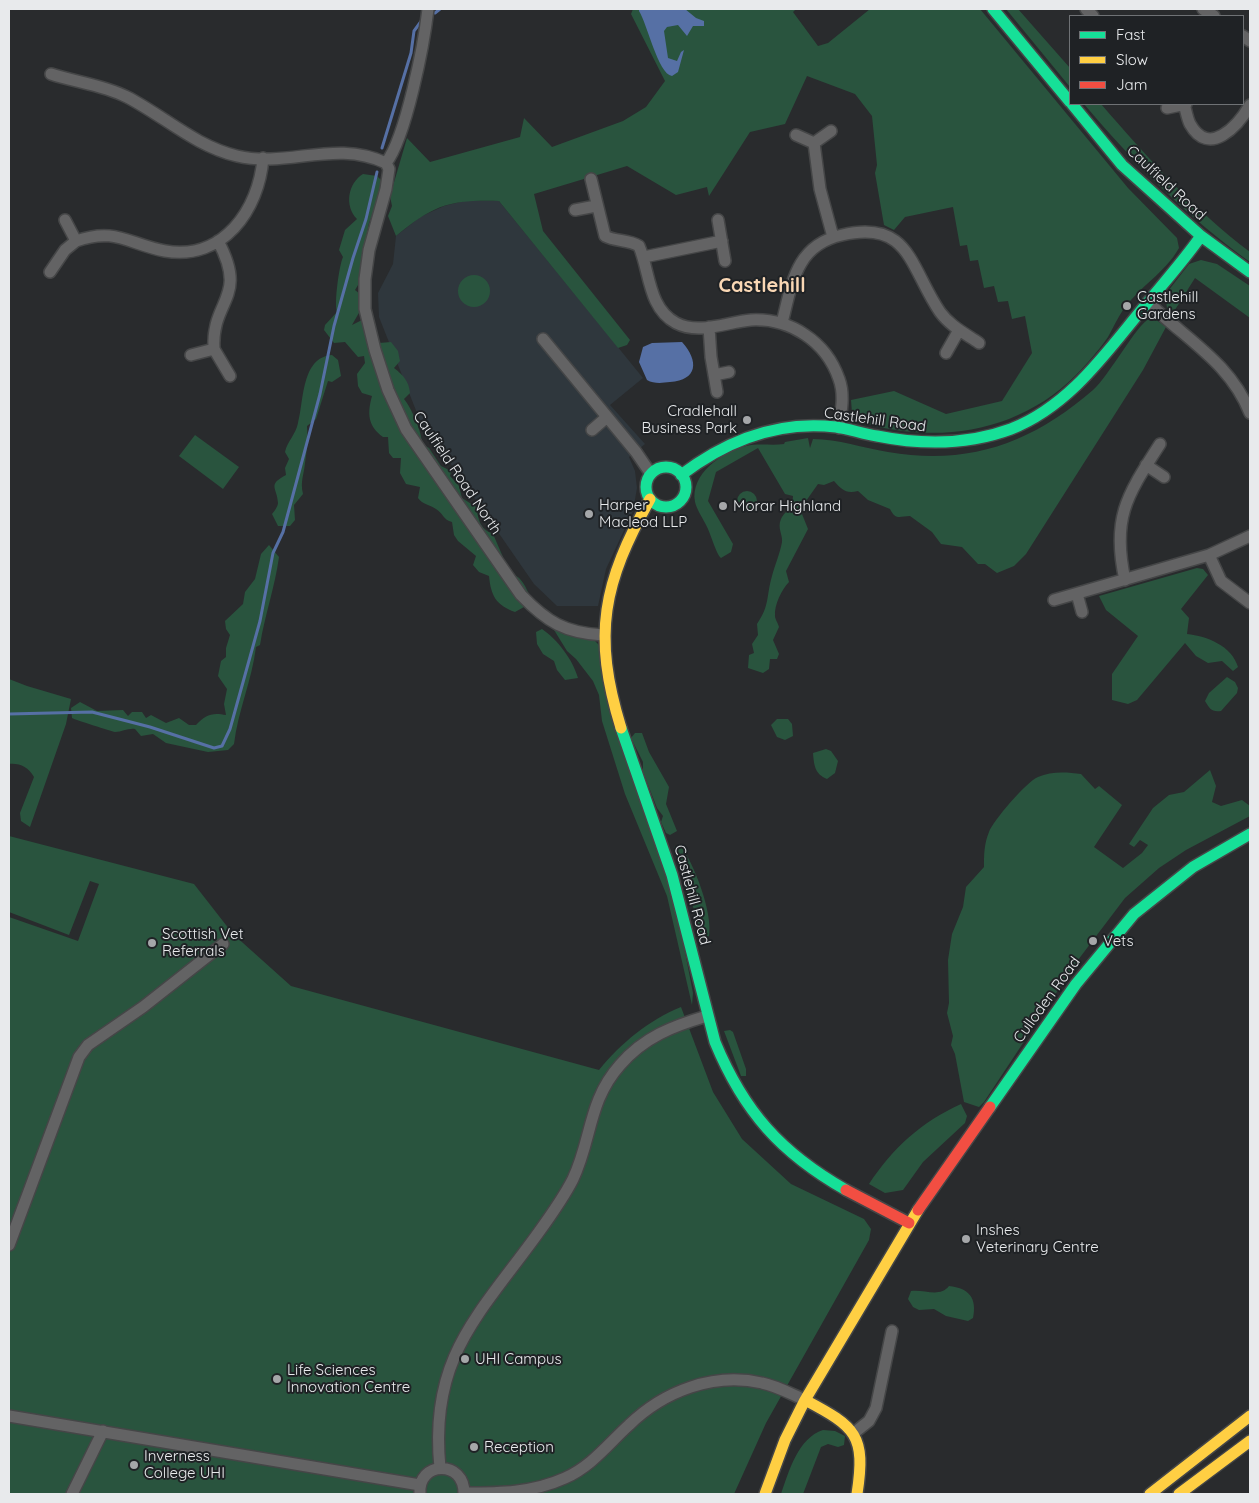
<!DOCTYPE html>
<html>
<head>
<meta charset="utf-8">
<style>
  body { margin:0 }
  #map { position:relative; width:1259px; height:1503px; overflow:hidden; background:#292b2d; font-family:Quicksand,sans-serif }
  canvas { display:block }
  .frame { position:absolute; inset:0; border:10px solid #e8eaec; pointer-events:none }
  .legend { position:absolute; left:1069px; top:15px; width:175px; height:90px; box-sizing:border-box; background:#1f2225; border:1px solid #6f7275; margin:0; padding:6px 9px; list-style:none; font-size:15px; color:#e8eaec }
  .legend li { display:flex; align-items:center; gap:10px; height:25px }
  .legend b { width:25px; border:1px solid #6f7275 }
</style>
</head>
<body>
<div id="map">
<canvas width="1259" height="1503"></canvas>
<div class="frame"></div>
<ul class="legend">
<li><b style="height:6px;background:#16e098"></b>Fast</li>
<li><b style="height:6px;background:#ffcf43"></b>Slow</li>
<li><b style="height:6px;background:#f24e42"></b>Jam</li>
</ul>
</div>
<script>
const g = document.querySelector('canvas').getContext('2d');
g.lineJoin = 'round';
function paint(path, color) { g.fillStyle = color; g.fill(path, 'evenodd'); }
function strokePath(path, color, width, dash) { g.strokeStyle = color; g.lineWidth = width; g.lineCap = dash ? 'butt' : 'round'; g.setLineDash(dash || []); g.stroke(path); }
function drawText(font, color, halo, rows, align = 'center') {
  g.font = font + ' Quicksand,sans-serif'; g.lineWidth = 4; g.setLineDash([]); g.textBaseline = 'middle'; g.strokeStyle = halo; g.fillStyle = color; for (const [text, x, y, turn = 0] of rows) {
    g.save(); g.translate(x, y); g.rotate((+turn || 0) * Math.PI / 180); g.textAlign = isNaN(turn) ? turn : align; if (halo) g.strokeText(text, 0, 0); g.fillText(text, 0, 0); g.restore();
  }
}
const built = new Path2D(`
  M464,201H499L643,378L610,405L645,444L629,457L635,471L637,488L633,511L606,569L598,606H557L534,584L419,418L379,317L378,293L393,264L396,236L420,217L444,206Z`);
const green = new Path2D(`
  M633,9H796L793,12L818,46L828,43L870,9H980L1128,188L1177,238L1179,248C1165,273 1139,287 1123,310C1117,319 1113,328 1108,337C1099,350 1087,364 1076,375C1017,434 934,445 857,421L852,413L851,400L894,391L946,414L1002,401L1032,353L1025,316L1012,319L1008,301L998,302L994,286L984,288L978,260L970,261L967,245L960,246L953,207L905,217L894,230L884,225L875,173L877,165L872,116L855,94L807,76L785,124L750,132L709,196L707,187L676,195L627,166L534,194L543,231L630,340L627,345L618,348L499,201C450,200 435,204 396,236L388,216L392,206L390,196L407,138L430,162L520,137L524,118L552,147L623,121L646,107L665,81L631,14Z
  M1006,9H1018L1070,68V87Z
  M1084,104H1101C1147,157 1194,210 1250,252V262C1187,217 1134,163 1084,104Z
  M363,174L377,176L382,181L381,194L369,223L360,268L361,280L355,290L360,294V311L352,325L362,320L374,327L379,343L391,342L398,351L400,361L394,368C403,375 409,381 410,393L404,399C412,409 422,432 422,444L429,448L441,466L451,471L450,476L459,486L462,498L476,507C479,520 479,528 493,534L503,557L495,566V570C515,575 519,572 529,594L524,607L515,612C496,605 491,596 489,576L479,572L473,565L476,556L458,541L454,535L452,522C443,520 443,513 436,509C429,504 423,505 418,498L420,487L406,484L400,473L401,458H393L389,453L388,437H383C368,426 367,414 372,396L362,393L358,386L357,374L365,363L364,356L358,357L345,342L334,343L324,330L325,325L337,312C334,304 339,266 343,257L339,250L345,230L357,219C344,206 348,183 363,174Z
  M1201,260L1217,264L1250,286V318L1195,278L1173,313L1167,308L1165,295L1189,264Z
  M458 291a16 16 0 1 1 32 0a16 16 0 1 1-32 0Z
  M1149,319H1155L1166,327L1143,370L1026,554L1014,566L997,573L985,564H978L962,547L941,544L932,532L910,516C900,516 896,521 890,509L868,500L858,491C846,494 842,490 834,481L824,485L818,484L806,501L802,514L808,529L786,571L789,582C782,589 774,605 775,616C775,619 778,623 779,627L773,640L779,654L777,659H770L769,669L763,673L748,668L749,655L754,653L752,644L758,635L757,624C770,605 766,597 772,576C775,565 780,553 782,542C783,535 777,528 781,519C787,508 792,511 793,496L785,494L758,448L716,472L708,501L733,544L731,552L721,558C716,554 710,531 705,523C702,517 697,510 695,502C690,474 722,452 746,446C759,443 772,446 784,444L785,442L808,438L810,448L813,439C838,439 863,448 888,452C969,466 1032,443 1093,390C1109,376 1137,324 1149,319Z
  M332,355L338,360L341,376L332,382L328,381L316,419L307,426C308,439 307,450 305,463C304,475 300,481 303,494L294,505L295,520L290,526H278L272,514C274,512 278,506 278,503C277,487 267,485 286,475L285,468L289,459L285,452C287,442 296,434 298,423C304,402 301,357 332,355Z
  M195,435L239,467L223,489L179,456Z
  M737 501a10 10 0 1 1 20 0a10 10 0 1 1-20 0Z
  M269,545L279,557C275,587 265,614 260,645L256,647C252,680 238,711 234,744L228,750L208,752L166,743L153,734L141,736L135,729C128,728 122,732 115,732C111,731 76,720 72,718L71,708L80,702L97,711L123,710L128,716L132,712H142L146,718L151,715L166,723L179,718L189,725H196C205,715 212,712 226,715L224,704L227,689L218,676L221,661L226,657V648L230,635L226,629L225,621L243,604L245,592L255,579L261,554Z
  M1197,568L1203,569L1208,575L1181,609L1189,618L1187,634C1207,636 1232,646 1238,667L1233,671L1222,661L1208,663L1196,656L1185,643L1137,700L1128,704L1112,700V674L1138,636L1106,610L1099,596Z
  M551,625L595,641L599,645L677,911L693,993L692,1005L667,896L625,794L602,721L599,695L593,681L576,659L567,651Z
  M542,629C558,640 573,660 578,678L565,680L557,670L554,661L543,654L537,644L536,632Z
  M1227,677L1235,682L1238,688L1237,693L1221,711C1211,712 1210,709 1205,701L1209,693Z
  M9,679L27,686L71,699L66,724L30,827L21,821L20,813L34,777C28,767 20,763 9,764Z
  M777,719H788L792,724L793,736L785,740L777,737L771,725Z
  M635,733H642L649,752L669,787L666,804L677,831L670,835L666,833L661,822L663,816L657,808L643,772V762L631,738Z
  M826,749L831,751L838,761L835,773L827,779C815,774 814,766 813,753Z
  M1210,770L1216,786L1212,802L1221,806L1242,800L1250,806V816L1186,850L1159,868L1125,898L1078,960L984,1102L979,1107L964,1102L955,1054L951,1045L953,1036L947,1013L949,1003L948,960L952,934L963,907L966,887L984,867C984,855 984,844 989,832C993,821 1026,782 1038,777C1051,771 1067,772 1081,774L1095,789L1099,786L1122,805L1094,847L1123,868L1142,853L1148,845L1140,840L1134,847L1129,844L1153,808L1169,795L1184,792Z
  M9,836L194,884L233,934L291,986L599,1070C621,1043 649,1020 681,1007L713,1092L742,1139L791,1184L864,1219L871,1229L869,1240L766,1423L734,1494H9V917L78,941L99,884L90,881L69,935L9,912Z
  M680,845C694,863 713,913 709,936L705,938L700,934C697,926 697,918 694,910C691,898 683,890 689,878L682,869L683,863L674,853V847Z
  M730,1030L733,1032L746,1069V1076H741L724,1031Z
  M961,1104L967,1116L965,1123L923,1162L903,1190L885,1193L869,1184C893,1148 921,1122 961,1104Z
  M949,1286C969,1288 977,1298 973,1318L968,1321L946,1316L934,1309L919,1310L913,1307L908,1299L911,1291C924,1289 940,1298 949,1286Z
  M823,1430L835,1431L845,1436L844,1445L838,1447L828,1444L821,1447L803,1494H781C789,1471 798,1438 823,1430Z`);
const water = new Path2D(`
  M639,9H685L696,18L704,21V26H693L687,36L678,25L667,27L664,31L668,58L677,61L681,52L684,50L678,72L672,76C658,74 647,23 639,11Z
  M682,342C699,361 698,380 670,382C662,383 654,384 647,380L639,362L643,347L652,343Z`);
const stream = new Path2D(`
  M435,13L440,9
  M382,148L411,53L414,31L422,20
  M9,714L92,712L150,727L214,748L222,746L230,729L260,621L273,553L283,532L320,394L334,326L353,258L366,219L377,172`);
const street = new Path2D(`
  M428,9C424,44 406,137 386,163L389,169L386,189L369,250L365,279V309L375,350L388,390L406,429L521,595C547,622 565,633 603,635
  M1086,9L1093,16
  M1203,9L1214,16
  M1243,36L1250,41
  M51,74C75,82 104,85 127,97C164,116 195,146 237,156C289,168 335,139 386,163
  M1184,104C1186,110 1187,118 1190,124C1209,158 1238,126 1250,105
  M1167,108L1186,104
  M796,135L814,143L831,131
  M814,143L820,189L833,237
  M591,179L605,236C616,242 628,239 639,246C650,272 648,308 676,323C699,335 727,322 751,320C790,318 826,341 839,379C845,395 841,412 839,428
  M575,210L596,206
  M65,220L76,241C116,227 128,244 165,251C223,261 259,210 263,158
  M718,220L725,261
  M644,257L722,241
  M50,272L65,250L76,241
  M1148,302C1185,339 1230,362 1250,413
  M782,323C792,283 796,245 842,235C910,219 910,268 940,312C950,326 966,334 979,343
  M709,327L711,357L717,392
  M543,339L636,452L651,474
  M214,349L230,376
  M946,353L959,330
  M191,355L214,349C211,299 249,299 218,241
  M714,375L729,372
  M592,430L607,417
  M1146,465L1164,477
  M1209,555L1221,581L1250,603
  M1125,580C1111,517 1128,494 1160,444
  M1077,594L1082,612
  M1054,600L1209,555L1250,536
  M9,1245L79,1057L88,1045L143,1007L223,944
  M9,1416L420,1485
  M854,1433L869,1421L876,1408L892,1331
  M440,1468C429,1359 477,1317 536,1236C549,1218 563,1199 573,1179C592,1139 588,1101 620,1065C644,1037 673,1026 707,1016
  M464,1493C499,1493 532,1493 565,1478C592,1466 608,1444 629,1425C664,1391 714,1372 762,1383C777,1386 791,1394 805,1400
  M72,1494L103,1431
  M420,1494C417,1461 465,1459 464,1494`);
const fast = new Path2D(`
  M993,9L1070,102
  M1072,104L1122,165L1201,236L1250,272
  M646 487a20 20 0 1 1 40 0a20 20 0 1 1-40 0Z
  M681,475C727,440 778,420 836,427C850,429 863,434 877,436C922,445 968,445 1011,429C1067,407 1103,357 1139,313C1160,287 1182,263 1201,236
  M621,728L672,875L715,1042C744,1112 781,1153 846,1190
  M990,1107L1076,984L1134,914L1193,867L1250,834`);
const slow = new Path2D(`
  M621,728C592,634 603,583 650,499
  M805,1400C856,1427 866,1435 857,1494
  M765,1494L785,1440L805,1400L918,1210
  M1150,1494L1250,1416
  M1179,1494L1250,1441`);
const jam = new Path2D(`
  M846,1190L909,1223
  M918,1210L990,1107`);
const markers = [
  [1127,306,5,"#a5a7a9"],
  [747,420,5,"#a5a7a9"],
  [723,506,5,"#a5a7a9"],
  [589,514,5,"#a5a7a9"],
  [1093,941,5,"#a5a7a9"],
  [152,943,5,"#a5a7a9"],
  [966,1239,5,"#a5a7a9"],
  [465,1359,5,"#a5a7a9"],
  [277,1379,5,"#a5a7a9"],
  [474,1447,5,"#a5a7a9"],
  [134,1465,5,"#a5a7a9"]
];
const streetNames = [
  ["Caulfield Road",1166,183,43],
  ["Castlehill Road",875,420,8],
  ["Caulfield Road North",457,473,56],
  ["Castlehill Road",692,895,75],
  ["Culloden Road",1047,1000,-54]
];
const poiNames = [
  ["Castlehill",1137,297],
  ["Gardens",1137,314],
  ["Cradlehall",737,411,"right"],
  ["Business Park",737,428,"right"],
  ["Harper",599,505],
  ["Macleod LLP",599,522],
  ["Morar Highland",733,506],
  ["Scottish Vet",162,934],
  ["Referrals",162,951],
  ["Vets",1103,941],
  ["Inshes",976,1230],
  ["Veterinary Centre",976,1247],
  ["UHI Campus",475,1359],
  ["Life Sciences",287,1370],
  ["Innovation Centre",287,1387],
  ["Reception",484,1447],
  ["Inverness",144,1456],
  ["College UHI",144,1473]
];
const districtNames = [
  ["Castlehill",762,286]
];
paint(built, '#2f373d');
paint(green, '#29543e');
paint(water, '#5670a5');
strokePath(stream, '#5670a5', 3);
strokePath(street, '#454647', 14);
strokePath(fast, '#454647', 14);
strokePath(slow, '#454647', 14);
strokePath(jam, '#454647', 14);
strokePath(street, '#636364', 11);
strokePath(fast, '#16e098', 11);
strokePath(slow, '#ffcf43', 11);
strokePath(jam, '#f24e42', 11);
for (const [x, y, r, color] of markers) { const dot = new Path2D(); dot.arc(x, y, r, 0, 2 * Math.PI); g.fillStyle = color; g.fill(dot); strokePath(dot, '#1f2225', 2); }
drawText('15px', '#e8eaec', '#1f2225', streetNames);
drawText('15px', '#e8eaec', '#1f2225', poiNames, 'left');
drawText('bold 20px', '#f9d7b4', '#1f2225', districtNames);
</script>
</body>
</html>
